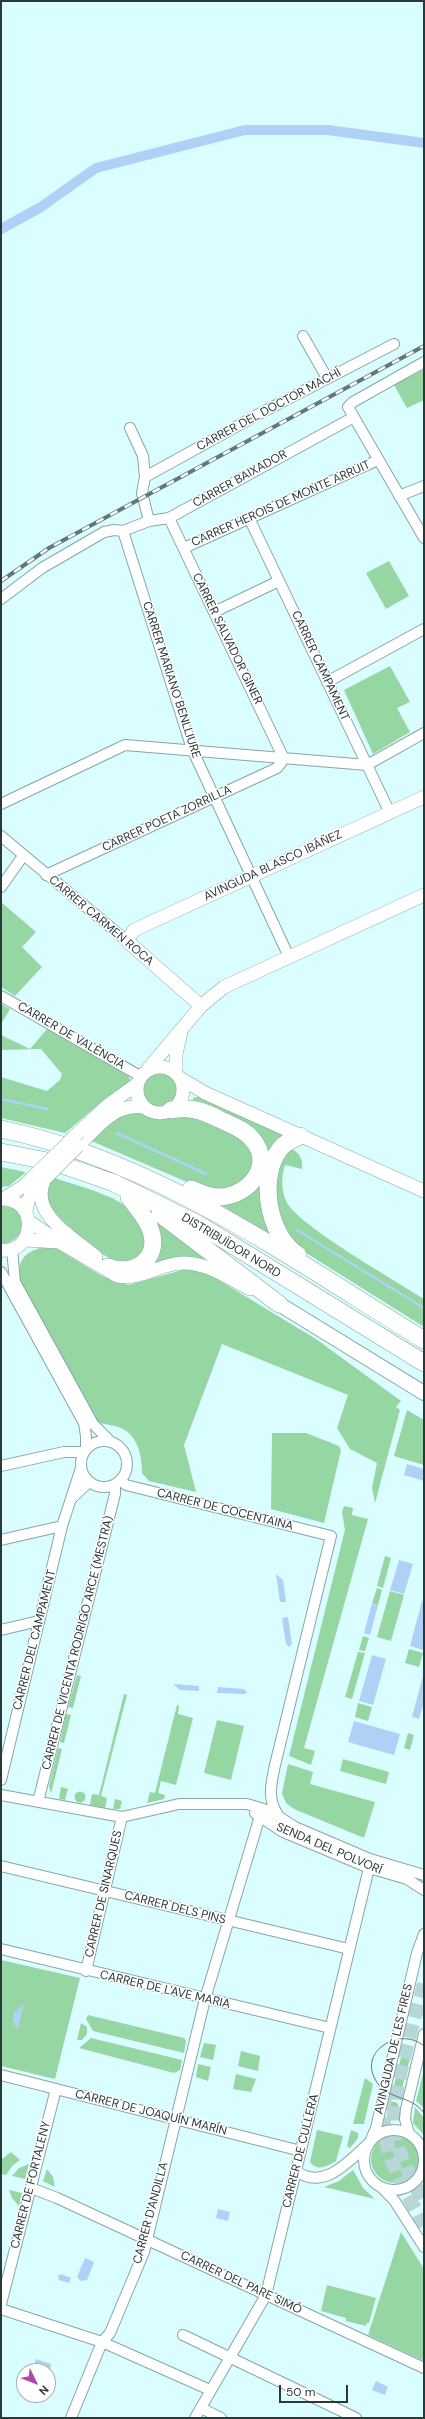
<!DOCTYPE html>
<html>
<head>
<meta charset="utf-8">
<style>
  body { margin:0 }
  #map { position:relative; width:425px; height:2419px; overflow:hidden; background:#dafdff; font-family:"DM Sans",sans-serif }
  canvas { display:block }
  .frame { position:absolute; inset:0; border:2px solid #2b3839; pointer-events:none }
  .north { position:absolute; left:16px; top:2363px; width:40px; height:40px; box-sizing:border-box; background:#fff; border:1px solid #aaafb0; border-radius:50%; rotate:133deg; font-size:11px; font-weight:700; line-height:16px; text-align:center; color:#2b3839 }
  .north::after { content:''; display:block; margin:auto; width:14px; height:18px; background:#ad47ac; clip-path:polygon(50% 0,100% 100%,50% 72%,0 100%) }
  .scale { position:absolute; left:279px; top:2385px; width:69px; height:18px; box-sizing:border-box; border:2px solid #2b3839; border-top:0; padding-left:5px; font-size:12px; line-height:14px; white-space:nowrap; color:#2b3839; -webkit-text-stroke:3px #fff; paint-order:stroke }
</style>
</head>
<body>
<div id="map">
<canvas width="425" height="2419"></canvas>
<div class="frame"></div>
<div class="north">N</div>
<div class="scale">50 m</div>
</div>
<script>
const g = document.querySelector('canvas').getContext('2d');
g.lineJoin = 'round';
function paint(path, color) { g.fillStyle = color; g.fill(path, 'evenodd'); }
function strokePath(path, color, width, dash) { g.strokeStyle = color; g.lineWidth = width; g.lineCap = dash ? 'butt' : 'round'; g.setLineDash(dash || []); g.stroke(path); }
function drawText(font, color, halo, rows, align = 'center') {
  g.font = font + ' "DM Sans",sans-serif'; g.lineWidth = 3; g.setLineDash([]); g.textBaseline = 'middle'; g.strokeStyle = halo; g.fillStyle = color; for (const [text, x, y, turn = 0] of rows) {
    g.save(); g.translate(x, y); g.rotate((+turn || 0) * Math.PI / 180); g.textAlign = isNaN(turn) ? turn : align; if (halo) g.strokeText(text, 0, 0); g.fillText(text, 0, 0); g.restore();
  }
}
const green = new Path2D(`
  M424,369V400L407,408L394,385Z
  M389,561L409,596L386,609L366,573Z
  M390,666L410,702L397,708L410,732L373,754L344,690Z
  M1,902L36,932L22,947L42,967L15,996L1,987Z
  M1,1004L10,1009L1,1024Z
  M47,1029L128,1076L131,1081L106,1098L65,1133L1,1118V1077L47,1091L60,1080L62,1074L41,1049L1,1050V1035L30,1049Z
  M142 1090a18 18 0 1 1 36 0a18 18 0 1 1-36 0Z
  M197,1097H203L286,1136L275,1147V1238L221,1205C260,1193 257,1191 265,1153L193,1102V1098Z
  M184,1111L240,1134L253,1154L251,1172C231,1191 220,1193 194,1185L89,1140C98,1132 110,1117 120,1114C145,1105 152,1132 184,1111Z
  M292,1149C300,1153 303,1160 302,1169L285,1165C281,1178 281,1190 287,1203C301,1227 396,1281 424,1299V1327L295,1246L282,1231L275,1192L280,1156Z
  M1,1167L25,1172V1173L9,1186L1,1187Z
  M55,1178C82,1188 135,1198 145,1229C147,1235 144,1245 144,1251L132,1262L114,1261L94,1249L53,1215L44,1195L50,1180Z
  M1,1206C28,1204 31,1241 1,1244Z
  M145,1208L156,1215L208,1259L185,1257L147,1268Z
  M46,1246L54,1247L100,1275L115,1282L129,1285L186,1269L207,1273L316,1339L401,1401L396,1407L400,1410L375,1503L372,1488L377,1463L350,1449L337,1428L348,1395L222,1344L184,1445L196,1492L149,1481L142,1473C142,1454 137,1431 115,1426C108,1424 103,1425 97,1421L19,1279C18,1257 26,1252 46,1246Z
  M407,1410L424,1420V1465L394,1456Z
  M272,1433H306L339,1446L341,1450L324,1523L271,1509Z
  M344,1506L353,1508L352,1515L368,1519L304,1748L315,1751L311,1765L289,1756L345,1530L342,1512Z
  M385,1556L391,1558L383,1588L377,1586Z
  M377,1588L382,1590L378,1605L372,1603Z
  M390,1591L404,1595L391,1641L377,1637Z
  M363,1636L369,1638L365,1651L359,1650Z
  M409,1649L423,1653L419,1667L405,1663Z
  M358,1652L365,1653L352,1699L345,1697Z
  M77,1675L81,1676L73,1708L68,1707Z
  M124,1694L127,1695L101,1796L107,1798L105,1808L90,1805L92,1794L99,1795Z
  M358,1703L372,1707L368,1721L355,1717Z
  M177,1705L179,1706L178,1714L193,1718L176,1785L161,1781L158,1793L165,1795L164,1799L147,1803L150,1792L155,1793Z
  M66,1714L71,1715L64,1743L60,1742Z
  M217,1720L244,1726L231,1780L204,1773Z
  M408,1733L414,1735L410,1750L404,1748Z
  M58,1748L62,1749L51,1794L49,1786Z
  M343,1759L389,1772L386,1784L340,1771Z
  M288,1764L313,1772L310,1784L375,1802L364,1838L294,1809L286,1803L282,1793Z
  M61,1787L68,1789L65,1800L59,1799Z
  M74.5 1797a5.5 5.5 0 1 1 11 0a5.5 5.5 0 1 1-11 0Z
  M115,1799L122,1801L120,1809H113Z
  M1,1960L80,1978L55,2079L1,2066Z
  M88,2015L184,2038L186,2041L184,2053L93,2031L86,2019Z
  M81,2023L87,2027V2034L82,2040H77Z
  M91,2038L182,2060L180,2070L174,2073L79,2048Z
  M204,2043L216,2045L213,2060L200,2057Z
  M404,2045L413,2047L401,2092L393,2090Z
  M241,2051L260,2056L258,2071L238,2066Z
  M198,2064L211,2067L208,2081L196,2077Z
  M424,2070V2108L416,2101Z
  M236,2074L256,2079L251,2092L233,2089Z
  M365,2078L373,2084L364,2124H353Z
  M387.5 2107a5.5 5.5 0 1 1 11 0a5.5 5.5 0 1 1-11 0Z
  M415,2107L424,2118V2135L413,2123Z
  M317,2130L343,2136L336,2161C328,2166 317,2172 310,2162Z
  M351,2130L358,2133V2138L350,2148L347,2146Z
  M371 2159a24 24 0 1 1 48 0a24 24 0 1 1-48 0Z
  M11,2152L20,2160L13,2165L6,2175L1,2174V2160Z
  M29,2164L25,2179L12,2176L19,2168Z
  M47,2169L53,2177L55,2187L43,2181Z
  M353,2170L363,2188L375,2199L324,2187L339,2181Z
  M9,2190L22,2193L19,2206L12,2198Z
  M401,2232L424,2269V2361L368,2335Z
  M327,2285L376,2298L369,2323H367L366,2326L346,2321V2318L321,2311Z`);
const water = new Path2D(`
  M407,1464L424,1469V1481L404,1475Z
  M399,1560L413,1564L404,1594L390,1590Z
  M276,1574L283,1580L286,1602H280Z
  M422,1601H424L423,1650L410,1646Z
  M372,1603L378,1605L370,1635L364,1633Z
  M288,1617L292,1644L289,1647L286,1644L282,1618Z
  M372,1655L386,1659L373,1705L359,1701Z
  M424,1672V1702L419,1719L412,1717Z
  M173,1684L199,1686V1691L180,1690Z
  M218,1687L244,1689L247,1692L245,1694L217,1693Z
  M354,1721L400,1734L394,1755L348,1742Z
  M24,2003L18,2029L13,2022L14,2013Z
  M218,2209L230,2212L228,2221L216,2218Z
  M85,2258L94,2262L87,2280L81,2281L77,2277Z
  M61,2274L71,2278L69,2283L59,2280L58,2276Z
  M36,2359L51,2364L50,2372L33,2368Z
  M376,2381L388,2387L385,2395L372,2390Z`);
const stream = new Path2D(`
  M1,1099L47,1109
  M117,1133L206,1174
  M297,1230L424,1308`);
const canal = new Path2D(`
  M1,229L41,207L96,168L245,130H328L424,143`);
const secondaryTunnel = new Path2D(`
  M424,1984C415,2018 387,2104 395,2136C401,2160 413,2181 424,2203
  M385,2096C378,2149 401,2181 424,2226`);
const minor = new Path2D(`
  M303,336L327,378
  M424,362L353,402L348,407L424,538
  M130,428L143,456L145,477
  M399,496L424,486
  M169,518L284,759
  M249,518L390,813
  M149,521L142,493L145,477L259,414L394,344
  M123,531L192,749L289,957
  M123,531L149,521L169,518L354,417
  M184,548L378,460
  M1,599L42,568L104,532L114,530L123,531
  M214,612L279,581
  M327,682L424,629
  M1,804L125,745L367,765L424,733
  M1,836L127,941
  M46,875L277,768L284,759
  M1,887L23,856
  M1,996L140,1076
  M12,1249L15,1282L93,1424L110,1441
  M1,1272L84,1423L86,1436V1450
  M81 1464a23 23 0 1 1 46 0a23 23 0 1 1-46 0Z
  M1,1466L64,1452H84
  M120,1480L126,1485L331,1536L275,1765C271,1785 267,1798 278,1815
  M71,1499L89,1482
  M1,1540L62,1526
  M1,1630L39,1621
  M1,1780L62,1526L81,1468
  M1,1795L122,1817L179,1804H247L270,1811L295,1827L370,1859L424,1875
  M38,1802L115,1494V1484
  M255,1813L283,1832L369,1868L407,1879L424,1890
  M1,1866L349,1949
  M1,1949L330,2028
  M86,1971L122,1817
  M1,2075L301,2151
  M364 2160a30 30 0 1 1 60 0a30 30 0 1 1-60 0Z
  M409,2134L405,2119L406,2109L424,2034
  M370,2142L376,2128L417,1953L424,1934
  M296,2171C323,2191 348,2162 368,2144
  M381,2187L394,2200L424,2247
  M31,2188L57,2198L424,2368
  M1,2304L56,2089
  M1,2309L102,2342L210,2390
  M183,2335L356,2418
  M201,2408L221,2418
  M71,2418L102,2342L110,2333L144,2252L205,1999L260,1816
  M195,2418L266,2295L369,1868`);
const tertiary = new Path2D(`
  M201,1006L127,941L134,930L424,797
  M137 1090a23 23 0 1 1 46 0a23 23 0 1 1-46 0Z
  M148,1069L201,1006L224,987L424,895
  M176,1073V1054L181,1032
  M180,1078L205,1093L424,1191
  M79,1132L108,1105L137,1084
  M78,1146C97,1128 114,1103 143,1107
  M45,1179C27,1213 74,1238 96,1257
  M1,1199C38,1197 37,1254 1,1250
  M3,1199L24,1186L34,1176
  M26,1211L28,1201L39,1178
  M30,1222L59,1242L117,1276C136,1280 155,1268 174,1264C201,1258 228,1278 250,1289
  M25,1240L59,1242`);
const secondary = new Path2D(`
  M279,1304L424,1393`);
const trunk = new Path2D(`
  M171,1110C191,1106 203,1111 221,1120C231,1125 244,1129 252,1139C275,1165 249,1195 221,1197C210,1198 201,1193 191,1189
  M1,1129C157,1161 290,1258 424,1340
  M1,1152L57,1163L114,1183L200,1225L424,1363
  M160,1214L279,1304
  M298,1255C268,1236 258,1177 280,1149C285,1142 293,1139 300,1136
  M108,1267C134,1277 160,1259 151,1231C147,1218 137,1208 129,1197`);
const tram = new Path2D(`
  M424,2046C401,2026 359,2050 375,2079C386,2101 411,2094 424,2113`);
const rail = new Path2D(`
  M1,581L49,548L424,346`);
const tertiaryBridge = new Path2D(`
  M34,1176L79,1132
  M45,1179L78,1146`);
const streetNames = [
  ["CARRER DEL DOCTOR MACHÍ",269,410,-28],
  ["CARRER BAIXADOR",240,479,-29],
  ["CARRER HEROIS DE MONTE ARRUIT",281,504,-24],
  ["CARRER SALVADOR GINER",227,639,64],
  ["CARRER CAMPAMENT",320,666,65],
  ["CARRER MARIANO BENLLIURE",171,680,72],
  ["CARRER POETA ZORRILLA",167,819,-25],
  ["AVINGUDA BLASCO IBÁÑEZ",273,866,-25],
  ["CARRER CARMEN ROCA",101,921,40],
  ["CARRER DE VALÈNCIA",71,1036,30],
  ["DISTRIBUÏDOR NORD",231,1246,31],
  ["CARRER DE COCENTAINA",225,1510,14],
  ["CARRER DEL CAMPAMENT",35,1640,-76],
  ["CARRER DE VICENTA RODRIGO ARCE (MESTRA)",78,1643,-76],
  ["SENDA DEL POLVORÍ",329,1849,23],
  ["CARRER DE SINARQUES",104,1894,-77],
  ["CARRER DELS PINS",175,1908,14],
  ["CARRER DE L'AVE MARIA",165,1990,13],
  ["AVINGUDA DE LES FIRES",394,2049,-77],
  ["CARRER DE JOAQUÍN MARÍN",151,2113,14],
  ["CARRER DE CULLERA",301,2151,-76],
  ["CARRER DE FORTALENY",31,2185,-76],
  ["CARRER D'ANDILLA",151,2213,-75],
  ["CARRER DEL PARE SIMÓ",241,2283,25]
];
paint(green, '#96d6a2');
paint(water, '#b0d1f6');
strokePath(stream, '#b0d1f6', 2.5);
strokePath(canal, '#b0d1f6', 10);
strokePath(secondaryTunnel, '#b7d6d7', 14, [14, 7]);
strokePath(minor, '#86a6a8', 12);
strokePath(tertiary, '#86a6a8', 14);
strokePath(secondary, '#86a6a8', 16);
strokePath(trunk, '#86a6a8', 18);
strokePath(minor, '#fff', 10);
strokePath(tertiary, '#fff', 13);
strokePath(secondary, '#fff', 14);
strokePath(trunk, '#fff', 17);
strokePath(tram, '#637778', 1);
strokePath(rail, '#637778', 4);
strokePath(rail, '#fff', 2.5, [8]);
strokePath(tertiaryBridge, '#86a6a8', 14, []);
strokePath(tertiaryBridge, '#fff', 13);
drawText('12px', '#2b3839', '#fff', streetNames);
</script>
</body>
</html>
